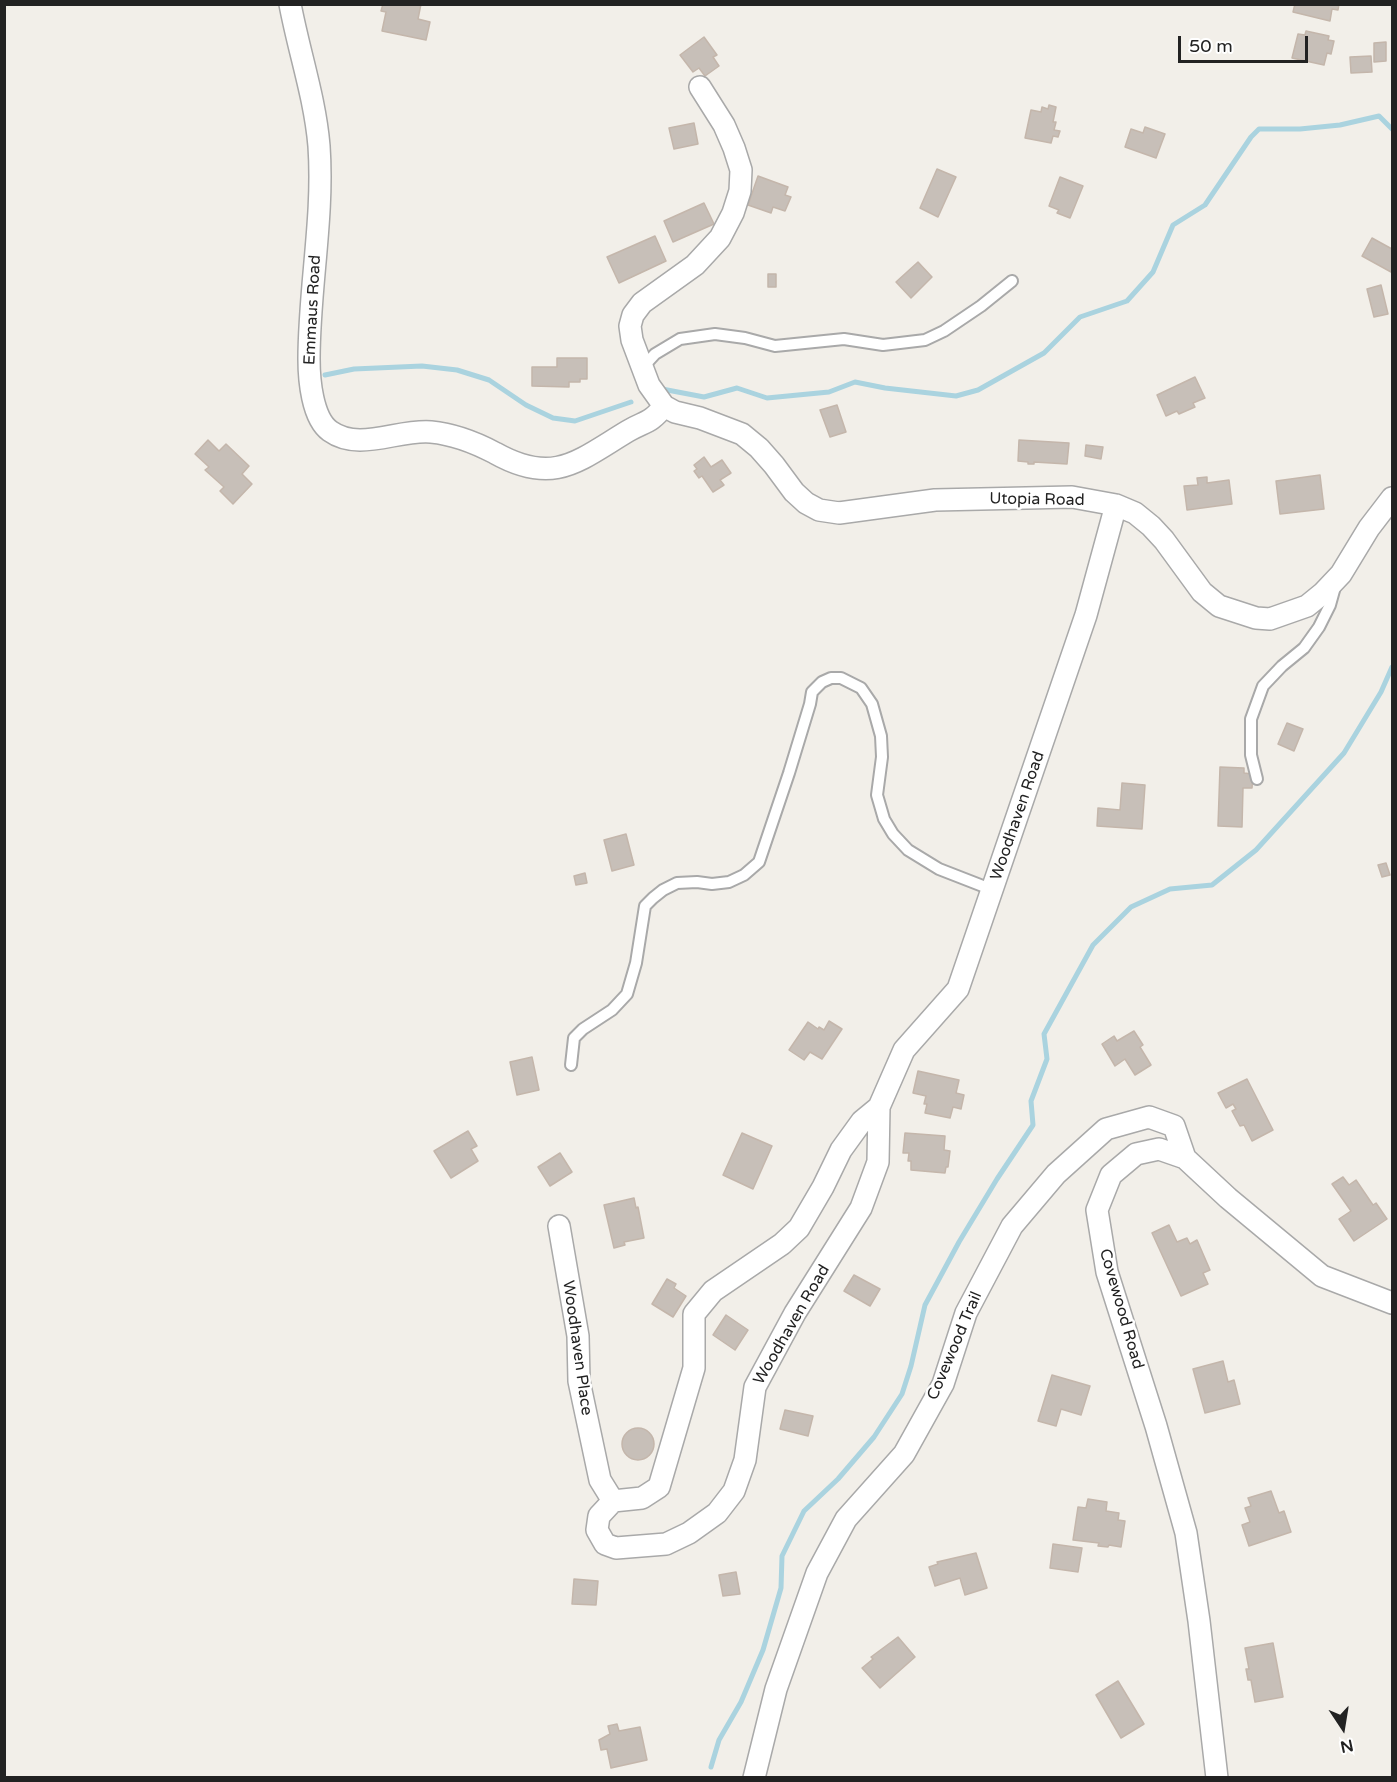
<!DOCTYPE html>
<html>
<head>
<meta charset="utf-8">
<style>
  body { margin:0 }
  #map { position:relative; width:1397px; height:1782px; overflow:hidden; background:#f2efe9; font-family:"Varela Round",sans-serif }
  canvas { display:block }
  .frame { position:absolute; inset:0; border:6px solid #222; pointer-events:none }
  .north { position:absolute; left:1313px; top:1698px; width:60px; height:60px; -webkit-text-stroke:4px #fff; paint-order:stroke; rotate:168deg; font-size:16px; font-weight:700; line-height:24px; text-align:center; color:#222 }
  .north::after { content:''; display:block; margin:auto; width:21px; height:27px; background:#222; clip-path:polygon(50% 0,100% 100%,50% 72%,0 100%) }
  .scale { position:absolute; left:1178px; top:36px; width:130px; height:27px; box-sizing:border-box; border:3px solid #222; border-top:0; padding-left:8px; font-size:18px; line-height:21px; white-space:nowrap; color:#222; -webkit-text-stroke:4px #fff; paint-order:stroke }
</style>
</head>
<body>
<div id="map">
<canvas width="1397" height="1782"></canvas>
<div class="frame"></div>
<div class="north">N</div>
<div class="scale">50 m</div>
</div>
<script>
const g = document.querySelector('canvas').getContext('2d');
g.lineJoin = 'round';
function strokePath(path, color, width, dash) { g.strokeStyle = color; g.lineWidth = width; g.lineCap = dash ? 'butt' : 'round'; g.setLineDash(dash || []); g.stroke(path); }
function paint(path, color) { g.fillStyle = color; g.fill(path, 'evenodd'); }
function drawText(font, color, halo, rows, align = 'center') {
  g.font = font + ' "Varela Round",sans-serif'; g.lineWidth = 5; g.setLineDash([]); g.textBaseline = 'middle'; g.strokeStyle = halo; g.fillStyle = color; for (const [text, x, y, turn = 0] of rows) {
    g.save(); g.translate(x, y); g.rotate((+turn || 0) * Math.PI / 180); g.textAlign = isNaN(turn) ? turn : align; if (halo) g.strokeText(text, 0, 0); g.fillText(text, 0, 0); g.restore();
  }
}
const stream = new Path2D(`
  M325,375L354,369L422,366L457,370L489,380L526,405L553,418L575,421L631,402
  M662,389L704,397L737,388L767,398L829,392L855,382L885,388L956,396L978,390L1044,353L1080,317L1127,301L1153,272L1173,225L1205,205L1251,137L1259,129H1300L1340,125L1379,116L1392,129
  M711,1767L719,1740L741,1702L763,1650L781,1588L782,1556L804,1511L838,1479L874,1437L902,1394L911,1366L925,1305L959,1242L997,1179L1033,1125L1031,1101L1047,1059L1044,1034L1093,945L1131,907L1170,889L1212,885L1256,850L1344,753L1381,692L1392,667`);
const building = new Path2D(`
  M383,4H421L418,19L430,22L426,40L382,31L386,12L381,11Z
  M1295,4H1339L1338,10L1332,9L1330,21L1293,12Z
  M1306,31L1329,36L1328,40L1334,41L1331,54L1327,53L1324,65L1292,58L1298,34L1305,35Z
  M704,37L717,55L713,57L719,66L705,76L699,68L693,72L680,55Z
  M1386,42V61L1374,62V43Z
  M1371,56L1372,72L1351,73L1350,57Z
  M1049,105L1056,107L1053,122H1056L1054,130L1060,131L1058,137L1053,136L1051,143L1025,138L1031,110L1041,112L1042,107L1048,109Z
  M694,123L698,144L674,149L669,128Z
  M1145,127L1165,134L1156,158L1125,147L1131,129L1143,133Z
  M937,169L956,177L938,217L920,208Z
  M758,176L788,187L785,195L791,197L785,211L773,207L771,213L748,205Z
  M1060,177L1083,186L1070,218L1057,213L1059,210L1049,206Z
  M704,203L714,224L673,242L664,221Z
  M655,236L666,261L619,283L607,257Z
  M1372,238L1392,249V269L1391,272L1362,256Z
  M918,262L932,277L911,298L896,282Z
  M768,274H776V287H768Z
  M1381,285L1388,314L1374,317L1367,289Z
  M557,358H587V379H580V382H569V387L532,386V367H557Z
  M1195,377L1205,398L1193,403L1195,407L1179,414L1177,411L1166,416L1157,395Z
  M837,405L846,432L830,437L820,410Z
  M208,440L219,451L226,444L249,466L242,474L252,484L233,504L220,491L224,487L205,470L209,467L195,454Z
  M1019,440L1069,443L1067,464L1034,462V464H1028V462L1018,461Z
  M1086,445L1103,447L1101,459L1085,456Z
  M704,457L711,467L722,460L731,473L720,480L724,485L713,492L702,476L699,478L694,471L697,469L694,465Z
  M1320,475L1324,509L1280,514L1276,481Z
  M1207,477V483L1229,480L1232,504L1187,510L1184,486L1198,485L1197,478Z
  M1287,723L1303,729L1294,751L1278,744Z
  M1220,767L1244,768V773L1253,774L1252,788H1243L1242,827L1218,826Z
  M1122,783L1145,785L1142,829L1097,826L1098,808L1120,810Z
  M626,834L634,865L612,871L604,840Z
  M1386,863L1390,875L1382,877L1378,865Z
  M585,873L587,883L576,885L574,876Z
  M829,1021L842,1029L822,1059L810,1052L804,1060L789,1050L808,1022L818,1029L819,1027L824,1030Z
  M1134,1031L1143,1045L1140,1047L1151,1065L1135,1075L1125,1059L1115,1066L1102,1044L1114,1036L1117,1041Z
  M532,1057L539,1090L517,1095L510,1062Z
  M918,1071L959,1080L956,1093L964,1095L961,1109L953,1107L950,1118L925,1113L927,1104H924L926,1096L913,1093Z
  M1247,1079L1273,1130L1252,1141L1244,1125L1240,1126L1232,1111L1236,1109L1233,1104L1226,1108L1218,1093Z
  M468,1131L477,1146L471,1149L478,1161L451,1178L434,1151Z
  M742,1133L772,1146L753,1189L723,1175Z
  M905,1133L945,1136L944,1150L950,1151L948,1167H946L945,1173L911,1170V1161H908L909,1153H903Z
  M560,1153L572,1172L550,1186L538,1167Z
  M1343,1177L1349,1185L1356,1180L1373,1205L1376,1203L1387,1219L1354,1241L1339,1219L1351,1211L1332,1184Z
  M634,1198L636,1208L638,1207L644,1238L624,1242L625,1245L614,1248L604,1205Z
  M1169,1225L1177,1242L1187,1238L1190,1244L1197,1240L1210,1270L1203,1273L1208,1284L1181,1296L1152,1233Z
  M854,1275L880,1289L870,1306L844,1291Z
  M667,1279L676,1284L674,1288L686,1296L673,1317L652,1304Z
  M726,1315L748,1330L735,1350L713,1335Z
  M1223,1361L1228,1382L1234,1380L1240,1404L1205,1413L1193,1369Z
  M1052,1375L1090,1386L1081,1415L1061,1409L1056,1426L1038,1421Z
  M785,1410L813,1416L808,1436L780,1429Z
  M622 1444a16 16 0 1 1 32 0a16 16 0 1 1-32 0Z
  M1271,1491L1279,1513L1284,1511L1291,1532L1249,1546L1242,1525L1250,1522L1245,1508L1251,1506L1248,1498Z
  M1088,1499L1107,1502L1106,1511L1119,1513L1118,1520L1125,1521L1121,1547L1109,1545L1108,1547L1098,1546L1099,1543L1073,1540L1078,1507L1086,1508Z
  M1053,1544L1082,1548L1078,1572L1050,1568Z
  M976,1553L987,1588L965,1595L960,1578L935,1586L929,1567L938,1564L937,1562Z
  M736,1572L740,1594L723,1596L719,1575Z
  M574,1579L598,1581L596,1605L572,1604Z
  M898,1637L915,1657L880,1688L862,1668L873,1659L871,1657Z
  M1273,1643L1283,1697L1255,1702L1251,1680H1248L1246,1669H1249L1245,1648Z
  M1118,1681L1144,1724L1121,1738L1096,1695Z
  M617,1724L619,1731L640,1727L647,1760L611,1768L607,1749L601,1750L599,1740L610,1734L608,1726Z`);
const service = new Path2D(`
  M643,367L655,354L680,339L715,334L745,338L775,346L844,339L883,345L925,340L944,331L981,306L1012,281
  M1257,779L1251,755V719L1263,686L1282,666L1304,648L1319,627L1330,605L1335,587
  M571,1065L574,1038L583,1029L612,1010L627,994L636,963L645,906L653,898L663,890L677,883L697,882L712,884L729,882L744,875L759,862L789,773L810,704L812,692L822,682L831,678H841L861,688L872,704L881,736L882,757L877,795L884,819L893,834L908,850L939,869L993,890`);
const minor = new Path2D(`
  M290,4C299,52 315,98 319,146C324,217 309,288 309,359C309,379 312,418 330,431C359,452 398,429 431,432C453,434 476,443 495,453C554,486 578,461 628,431C645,421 650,424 664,406
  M700,87L724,125L734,148L741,170L740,191L733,213L720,238L695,265L642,303L633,315L630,326L632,340L649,385L664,406L675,412L700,418L742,434L759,448L774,465L794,492L806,503L819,510L839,513L935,500L1072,497L1116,505L1135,513L1151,526L1164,540L1202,592L1219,606L1256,618L1270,619L1307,606L1323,593L1341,574L1369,528L1392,498
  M879,1107L862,1121L841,1150L823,1187L799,1228L782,1244L713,1291L694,1314V1368L659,1487L642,1498L613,1501L599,1516L597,1530L605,1544L616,1548L666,1544L689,1533L717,1513L734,1491L745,1460L755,1387L795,1313L861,1208L878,1162L879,1107L904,1050L958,989L1086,615L1116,505
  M559,1226L578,1336L579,1381L600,1480L613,1501
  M754,1778L776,1689L817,1573L846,1519L904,1454L943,1384L966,1313L1012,1226L1056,1174L1106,1129L1149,1117L1174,1126L1185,1158
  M1217,1778L1199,1621L1186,1533L1156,1426L1107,1272L1097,1210L1111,1175L1136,1154L1159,1149L1185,1158L1228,1198L1322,1276L1392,1303`);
const streetNames = [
  ["Emmaus Road",313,310,-87],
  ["Utopia Road",1037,500,1],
  ["Woodhaven Road",1018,816,-71],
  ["Covewood Road",1121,1309,74],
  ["Woodhaven Road",792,1325,-60],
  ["Covewood Trail",955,1346,-67],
  ["Woodhaven Place",577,1348,82]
];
strokePath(stream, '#aad3df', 5);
paint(building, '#c7bfb8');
strokePath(building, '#c4b6ab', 1.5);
strokePath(service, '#a9a9a9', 14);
strokePath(minor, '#a9a9a9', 24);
strokePath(service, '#fff', 10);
strokePath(minor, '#fff', 21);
drawText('16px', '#222', '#fff', streetNames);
</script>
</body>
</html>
